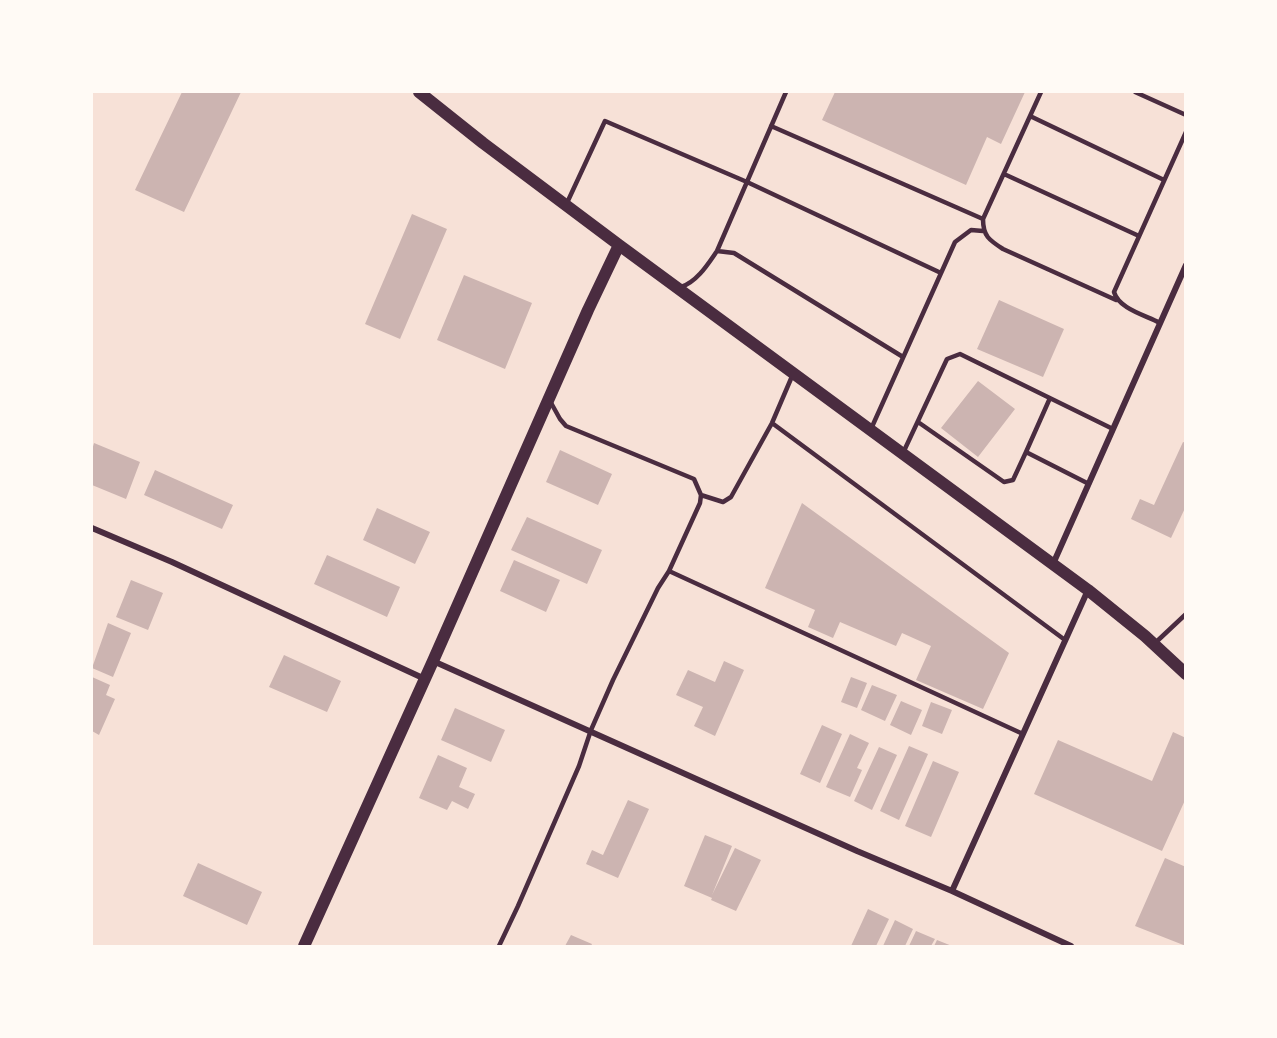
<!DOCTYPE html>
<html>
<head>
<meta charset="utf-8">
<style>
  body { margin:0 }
  #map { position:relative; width:1277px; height:1038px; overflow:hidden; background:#f7e1d7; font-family:Roboto,sans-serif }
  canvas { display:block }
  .frame { position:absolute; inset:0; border:93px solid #fffaf5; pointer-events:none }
</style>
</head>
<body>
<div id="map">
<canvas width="1277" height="1038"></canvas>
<div class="frame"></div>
</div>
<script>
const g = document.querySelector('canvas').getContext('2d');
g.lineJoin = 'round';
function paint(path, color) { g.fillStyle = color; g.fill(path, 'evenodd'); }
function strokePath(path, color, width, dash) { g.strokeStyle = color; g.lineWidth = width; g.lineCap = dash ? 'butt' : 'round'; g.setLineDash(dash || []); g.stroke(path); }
const building = new Path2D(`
  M182,92H241L184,212L135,190Z
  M835,92H1025L1001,144L987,137L966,185L822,120Z
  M412,214L447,229L400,339L365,324Z
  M464,275L532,303L505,369L437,340Z
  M999,300L1064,329L1043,377L977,349Z
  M978,381L1015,409L978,457L941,428Z
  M1183,442L1186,443V506L1171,538L1131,519L1140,499L1154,505Z
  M94,443L140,462L126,499L92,485V450Z
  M560,450L612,474L598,505L546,482Z
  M155,470L233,505L222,529L144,495Z
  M802,503L1009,653L983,709L916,680L931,646L902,633L896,646L840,622L833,638L808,627L815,610L765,588Z
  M377,508L430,532L415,564L363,540Z
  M527,517L602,550L587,584L511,550Z
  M327,555L400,587L387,617L314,584Z
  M514,560L560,580L546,612L500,591Z
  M131,580L163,593L148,630L116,617Z
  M108,623L131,633L113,677L92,668Z
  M284,655L341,681L327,712L269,687Z
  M724,661L744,670L715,736L694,726L703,707L676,695L688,670L715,682Z
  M92,677L110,685L106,695L115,699L99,735L92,731Z
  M851,677L867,683L857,708L841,702Z
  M872,685L897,695L885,721L861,710Z
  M901,701L922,710L911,735L890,725Z
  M931,702L952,710L942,734L922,726Z
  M455,708L505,730L491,762L441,740Z
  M822,725L842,734L820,783L800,774Z
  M1173,732L1186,738V798L1162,851L1034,794L1058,740L1152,781Z
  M850,734L869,743L857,768L862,770L850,797L826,787Z
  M909,746L928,754L899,820L880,811Z
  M879,747L897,755L872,810L854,801Z
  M438,755L467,768L459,787L475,794L468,809L452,801L447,810L419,798Z
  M933,761L959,772L931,837L905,826Z
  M628,800L649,809L618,878L586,864L592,850L603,855Z
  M705,835L732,846L712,895L735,848L761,860L736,911L711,900L712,898L684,886Z
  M1165,858L1186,867V946L1135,926Z
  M198,863L262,892L247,925L183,896Z
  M868,909L889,919L876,946H851Z
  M895,920L913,929L905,946H883Z
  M916,931L935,939L931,946H909Z
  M571,935L592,944L591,946H565Z
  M937,940L952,946H934Z`);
const service = new Path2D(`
  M1041,92L983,219C983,236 989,240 1003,249L1116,300
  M1135,92L1186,115
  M1030,116L1164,180
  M771,126L983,219
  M1004,174L1139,236
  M566,205L605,121L747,182L941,273
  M717,251L734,253L903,357
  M681,287C697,282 708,264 717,251L786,92
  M1160,323C1145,315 1119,309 1114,292L1186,132
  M918,422L1004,482L1013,480L1026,452L1089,484
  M772,423L1065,640
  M871,429L955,242L971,230L983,231
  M1026,452L1050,398
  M903,453L947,359L960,354L1113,429
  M701,495L723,502L731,497L772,423L793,374
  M669,571L1023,734
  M1154,644L1186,614
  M499,946L518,906L579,766L591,730L613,680L658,588L669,571L700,503L701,495L694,479L566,426L560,419L550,401`);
const minor = new Path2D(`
  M92,528L172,562L425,679
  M1053,564L1186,265
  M433,661L857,851L952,891L1071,946
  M952,891L1088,590`);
const secondary = new Path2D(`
  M419,92L483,143L619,245L1088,590L1145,636L1186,674
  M304,946L433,661L588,310L619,245`);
paint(building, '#ccb4b1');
strokePath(service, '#4a2c40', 4.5);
strokePath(minor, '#4a2c40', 6);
strokePath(secondary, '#4a2c40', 12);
</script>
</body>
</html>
